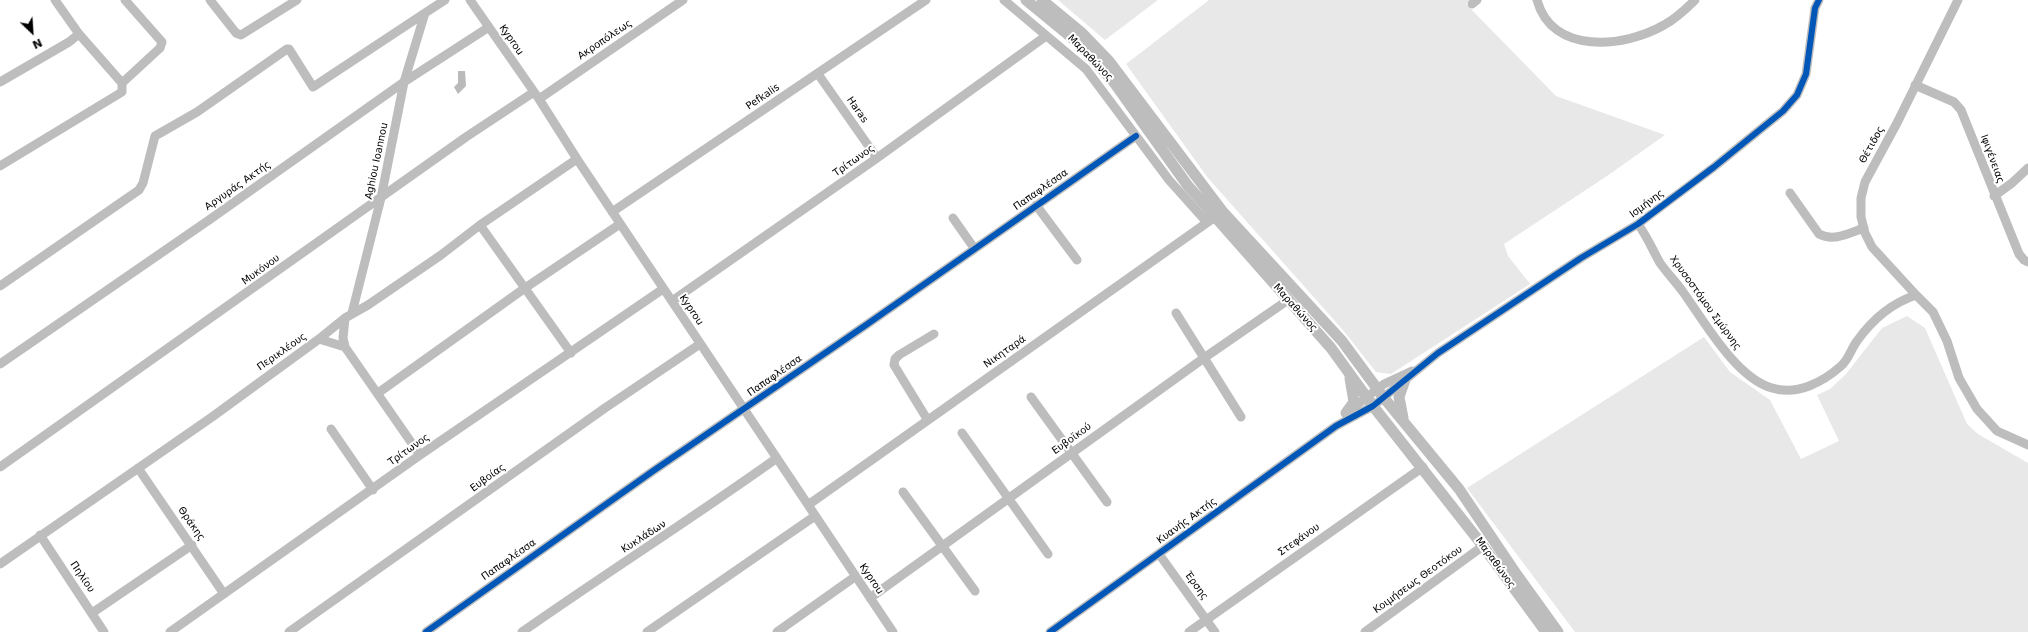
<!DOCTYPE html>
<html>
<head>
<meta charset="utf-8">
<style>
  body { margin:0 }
  #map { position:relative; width:2028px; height:632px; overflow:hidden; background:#fff; font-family:"DejaVu Sans",sans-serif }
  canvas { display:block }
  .north { position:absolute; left:12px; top:12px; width:40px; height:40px; -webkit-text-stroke:3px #fff; paint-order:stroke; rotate:155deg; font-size:11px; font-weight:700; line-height:16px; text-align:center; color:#000 }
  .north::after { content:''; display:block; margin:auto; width:14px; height:18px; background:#000; clip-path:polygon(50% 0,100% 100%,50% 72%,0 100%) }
</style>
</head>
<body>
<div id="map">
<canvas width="2028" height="632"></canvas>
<div class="north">N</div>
</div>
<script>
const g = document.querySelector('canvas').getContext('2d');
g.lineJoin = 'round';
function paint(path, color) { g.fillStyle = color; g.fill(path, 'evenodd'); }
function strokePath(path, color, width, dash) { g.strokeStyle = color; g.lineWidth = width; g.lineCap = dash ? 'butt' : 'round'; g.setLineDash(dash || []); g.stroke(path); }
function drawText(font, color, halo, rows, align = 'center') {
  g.font = font + ' "DejaVu Sans",sans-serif'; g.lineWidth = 4; g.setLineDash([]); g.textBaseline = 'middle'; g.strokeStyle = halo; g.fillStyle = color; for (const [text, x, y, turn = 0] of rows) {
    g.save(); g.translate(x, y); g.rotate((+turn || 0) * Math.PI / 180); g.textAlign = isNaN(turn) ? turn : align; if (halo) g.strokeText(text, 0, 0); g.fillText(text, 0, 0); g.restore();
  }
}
const green = new Path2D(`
  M1058,0H1158L1105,40Z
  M1209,0H1470L1466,4L1556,96L1665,135L1607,176L1504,244L1508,256L1530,284L1391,374L1376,372L1342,329L1208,178L1126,64Z
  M1907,316L1925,328L1967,424L1978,434L2028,463V632H1575L1467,488L1704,337L1730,372L1770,400L1801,459L1839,441L1817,395L1830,389L1846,374L1882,328Z`);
const water = new Path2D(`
  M458,71H465L466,86L458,94L454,87L458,83Z`);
const minor = new Path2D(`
  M210,0L236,33L241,35L297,0
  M470,0L539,99L577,159L893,632
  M1004,0L1086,69L1169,180L1203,218L1215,217
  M1537,0C1552,55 1624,48 1664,25C1675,19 1685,10 1695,0
  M1472,4L1477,0
  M818,74L877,158
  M0,82L69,42L79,34
  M122,83L160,48L162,42L125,0
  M1915,85L1954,102L1961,110L2019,254L2024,260L2028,262
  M539,99L683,0
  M0,166L122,92V83L79,34L55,0
  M1790,193L1819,234C1834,242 1849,233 1864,228
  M1994,196L2012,183L2028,168
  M1036,205L1077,260
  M612,212L926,0
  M953,218L974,248
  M1638,224C1648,238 1652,249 1660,263C1667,273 1676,282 1683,292C1704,321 1736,378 1772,388C1797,396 1823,382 1841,366C1849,359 1851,349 1857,341C1872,320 1892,303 1916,295L1933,312L1947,341L1959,378L1977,409L1997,431L2028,445
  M480,225L571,353
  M0,286L139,190L143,183L155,136L197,112L287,49H289L313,87L425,13
  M1916,295L1872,247L1865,233L1861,217V198L1865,182L1897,123L1958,0
  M672,301L877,158L1046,36
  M352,313L381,198L404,82L425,13L445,0
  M1176,313L1241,417
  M345,318L343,338L345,347L420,455
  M319,339L345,347
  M0,364L209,220L404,82L489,27
  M378,393L525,288L620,224
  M1031,397L1107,502
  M1350,410L1384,384L1412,371
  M927,419L894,365L895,359L899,355L934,334
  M331,429L373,490
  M962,433L1048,554
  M0,467L466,137L534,92
  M138,468L224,594
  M903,492L975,591
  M808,505L1215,217
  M40,535L104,632
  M1159,554L1215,632
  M0,564L212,417L319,339L345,318L368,305L441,255L480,225L577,159
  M870,598L1204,358L1288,300
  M92,613L192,545
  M170,632L420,455L663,289
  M289,632L605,408L700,344
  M426,632L653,471L866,325L1136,136
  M522,632C606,573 693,518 777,458
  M647,632L815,516
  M777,632L856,576
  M1050,632L1336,426L1373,406L1438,353L1581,258L1638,224L1714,167L1783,111L1797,95L1806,74L1815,8L1819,0
  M1189,632L1423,467
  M1365,632L1483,546`);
const major = new Path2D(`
  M1026,0L1077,42L1113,81L1188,186L1331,348L1373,406L1483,546L1546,632
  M1042,0L1082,33L1109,61L1223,212L1342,341L1384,398L1459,489L1517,575L1558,632
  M1346,413L1354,402L1350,378
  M1403,418L1399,397L1405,380`);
const cycleway = new Path2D(`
  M426,632L653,471L866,325L1136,136
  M1050,632L1336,426L1373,406L1438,353L1581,258L1638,224L1714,167L1783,111L1797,95L1806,74L1815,8L1819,0`);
const streetNames = [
  ["Kyprou",511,40,55],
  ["Ακροπόλεως",605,40,-34],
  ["Μαραθώνος",1090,58,46],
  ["Pefkalis",763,97,-34],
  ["Haras",857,110,55],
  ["Θέτιδος",1872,145,-61],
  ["Ιφιγένειας",1992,159,70],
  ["Aghiou Ioannou",377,161,-78],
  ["Τρίτωνος",854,161,-35],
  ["Αργυράς Ακτής",238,186,-35],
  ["Παπαφλέσσα",1041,190,-35],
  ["Ισμήνης",1647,204,-37],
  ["Μυκόνου",261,270,-36],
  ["Χρυσοστόμου Σμύρνης",1705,303,54],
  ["Μαραθώνος",1295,308,48],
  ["Kyprou",691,310,56],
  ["Περικλέους",282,352,-35],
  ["Νικηταρά",1005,352,-35],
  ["Παπαφλέσσα",775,376,-35],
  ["Ευβοϊκού",1072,439,-36],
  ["Τρίτωνος",409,450,-35],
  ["Ευβοίας",488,478,-36],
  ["Κυανής Ακτής",1187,521,-36],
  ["Θράκης",191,524,55],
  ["Κυκλάδων",644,537,-33],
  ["Στεφάνου",1299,540,-35],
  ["Παπαφλέσσα",509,560,-35],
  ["Μαραθώνος",1495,563,54],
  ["Πηλίου",82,577,56],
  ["Kyprou",871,579,56],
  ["Κοιμήσεως Θεοτόκου",1418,580,-36],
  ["Έρσης",1196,586,54]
];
paint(green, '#e8e8e8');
paint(water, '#bababa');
strokePath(minor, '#bdbdbd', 9);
strokePath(major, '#bdbdbd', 11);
strokePath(cycleway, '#0057b8', 6);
drawText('10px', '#000', '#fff', streetNames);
</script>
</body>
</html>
